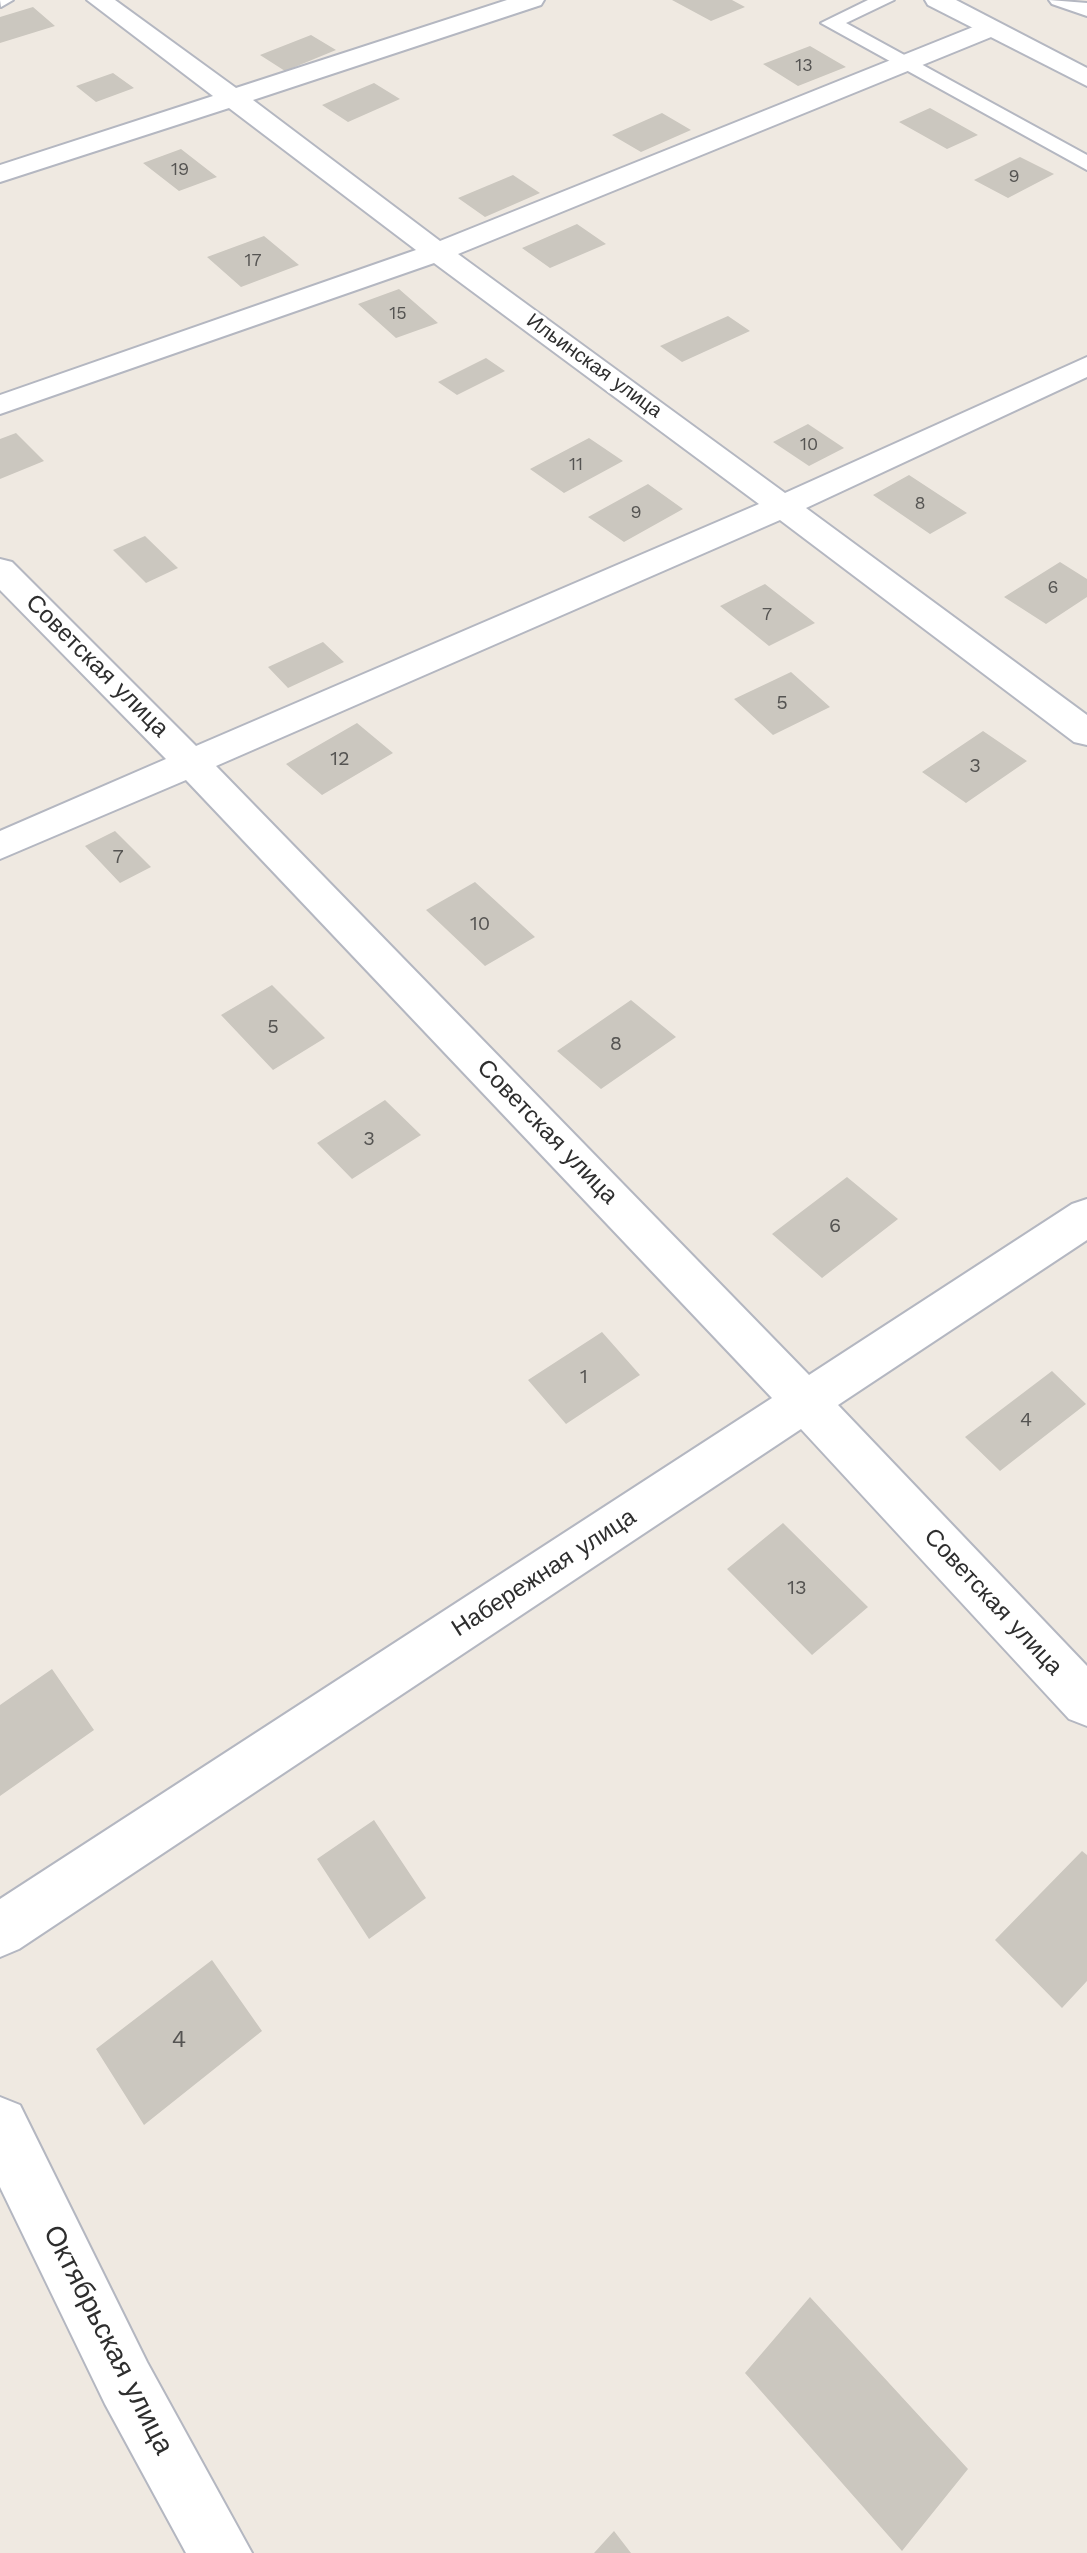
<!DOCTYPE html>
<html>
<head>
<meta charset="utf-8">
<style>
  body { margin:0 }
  canvas { display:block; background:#efe9e1 }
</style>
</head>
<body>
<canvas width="1087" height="2553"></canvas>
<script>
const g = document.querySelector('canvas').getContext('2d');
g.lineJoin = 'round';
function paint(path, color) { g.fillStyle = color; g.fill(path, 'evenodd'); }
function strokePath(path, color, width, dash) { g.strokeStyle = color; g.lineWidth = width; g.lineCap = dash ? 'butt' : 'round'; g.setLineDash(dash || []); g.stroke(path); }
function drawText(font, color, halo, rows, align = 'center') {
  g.font = font + ' "Work Sans",sans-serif'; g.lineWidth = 6; g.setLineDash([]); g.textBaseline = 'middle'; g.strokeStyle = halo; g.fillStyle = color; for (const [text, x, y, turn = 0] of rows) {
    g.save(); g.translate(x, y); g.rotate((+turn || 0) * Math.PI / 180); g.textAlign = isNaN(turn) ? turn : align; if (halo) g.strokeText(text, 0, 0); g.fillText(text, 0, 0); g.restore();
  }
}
const building = new Path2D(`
  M672,0H732L745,7L711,21Z
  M33,7L55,26L0,43V17Z
  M311,35L336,50L285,71L260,55Z
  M810,46L846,67L798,86L763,64Z
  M113,73L134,88L96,102L76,86Z
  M374,83L400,99L348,122L322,105Z
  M930,108L978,135L947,149L899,122Z
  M662,113L691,130L641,152L612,135Z
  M181,149L217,177L179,191L143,163Z
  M1020,157L1054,174L1008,198L974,180Z
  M513,175L540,193L485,217L458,198Z
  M577,224L606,244L550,268L522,248Z
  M264,236L299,265L241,287L207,257Z
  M399,289L438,323L396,338L358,304Z
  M728,316L750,331L682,362L660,346Z
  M486,358L505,371L457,395L438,382Z
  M808,424L844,448L809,466L773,442Z
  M16,433L44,461L0,479V439Z
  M589,438L623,461L564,493L530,469Z
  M909,475L967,513L930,534L873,495Z
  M648,484L683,509L624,542L588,517Z
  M145,536L178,568L146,583L113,550Z
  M1060,562L1087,579V597L1046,624L1004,597Z
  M765,584L815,623L769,646L720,606Z
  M323,642L344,662L288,688L268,667Z
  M791,672L830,707L773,735L734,699Z
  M357,723L393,753L322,795L286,764Z
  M983,731L1027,761L966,803L922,772Z
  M115,831L151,867L120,883L85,846Z
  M475,882L535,937L485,966L426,910Z
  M272,985L325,1038L273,1070L221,1015Z
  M631,1000L676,1037L601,1089L557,1051Z
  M385,1100L421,1135L352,1179L317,1143Z
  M847,1177L898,1219L822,1278L772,1234Z
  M602,1332L640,1375L566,1424L528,1380Z
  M1052,1371L1086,1404L1000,1471L965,1437Z
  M783,1523L868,1607L812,1655L727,1569Z
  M52,1669L94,1730L0,1796V1705Z
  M374,1820L426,1898L369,1939L317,1859Z
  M1082,1851L1087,1855V1981L1062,2008L995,1940Z
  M212,1960L262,2031L144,2125L96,2049Z
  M810,2297L968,2469L902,2551L745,2373Z
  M614,2531L631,2553H594Z`);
const service = new Path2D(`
  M868,0H894L846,23L1087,155V170L821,23Z
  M1049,0L1087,3V16L1052,4Z`);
const minor = new Path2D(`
  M0,0H13L1,7Z
  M87,0H115L236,88L507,0H544L541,5L253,100L440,241L983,23L992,20L1005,28L1001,33L458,254L785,493L1087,357V377L806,508L1087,715V745L1074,742L780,520L216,766L809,1375L1072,1204L1087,1199V1240L838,1405L1087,1666V1726L1069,1719L801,1429L19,1949L0,1957V1899L772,1398L186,780L0,859V831L166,759L0,590V559L12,562L196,746L759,504L434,263L0,414V395L416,250L229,108L0,182V165L213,96Z
  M0,2097L20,2105L147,2362L252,2553H186L105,2404L0,2187Z`);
const secondary = new Path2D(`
  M925,0H956L1087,68V86L928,5Z`);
const farNumbernames = [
  ["13",804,66],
  ["19",180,170],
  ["9",1014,177],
  ["17",253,261],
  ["15",398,314],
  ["10",809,445],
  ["11",576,465],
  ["8",920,504],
  ["9",636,513],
  ["6",1053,588],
  ["7",767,615]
];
const farStreetnames = [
  ["Ильинская улица",594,366,36]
];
const numberNames = [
  ["5",782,703],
  ["12",340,759],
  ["3",975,766],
  ["7",118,857],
  ["10",480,924],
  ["5",273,1027],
  ["8",616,1044],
  ["3",369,1139],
  ["6",835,1226],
  ["1",584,1377],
  ["4",1026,1420],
  ["13",797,1588]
];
const streetNames = [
  ["Советская улица",97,666,45],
  ["Советская улица",547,1132,46],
  ["Набережная улица",544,1573,-33],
  ["Советская улица",993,1602,47]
];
const nearNumbernames = [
  ["4",179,2040]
];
const nearStreetnames = [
  ["Октябрьская улица",108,2340,63]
];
paint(building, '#cbc7bf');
strokePath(service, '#b4b7c1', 4);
strokePath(minor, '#b4b7c1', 4);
strokePath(secondary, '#b4b7c1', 4);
paint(service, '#fff');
paint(minor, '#fff');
paint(secondary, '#fff');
drawText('18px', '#555452', null, farNumbernames);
drawText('20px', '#2e2e2e', '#fff', farStreetnames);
drawText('20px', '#555452', null, numberNames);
drawText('24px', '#2e2e2e', '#fff', streetNames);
drawText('24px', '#555452', null, nearNumbernames);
drawText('28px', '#2e2e2e', '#fff', nearStreetnames);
</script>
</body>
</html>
